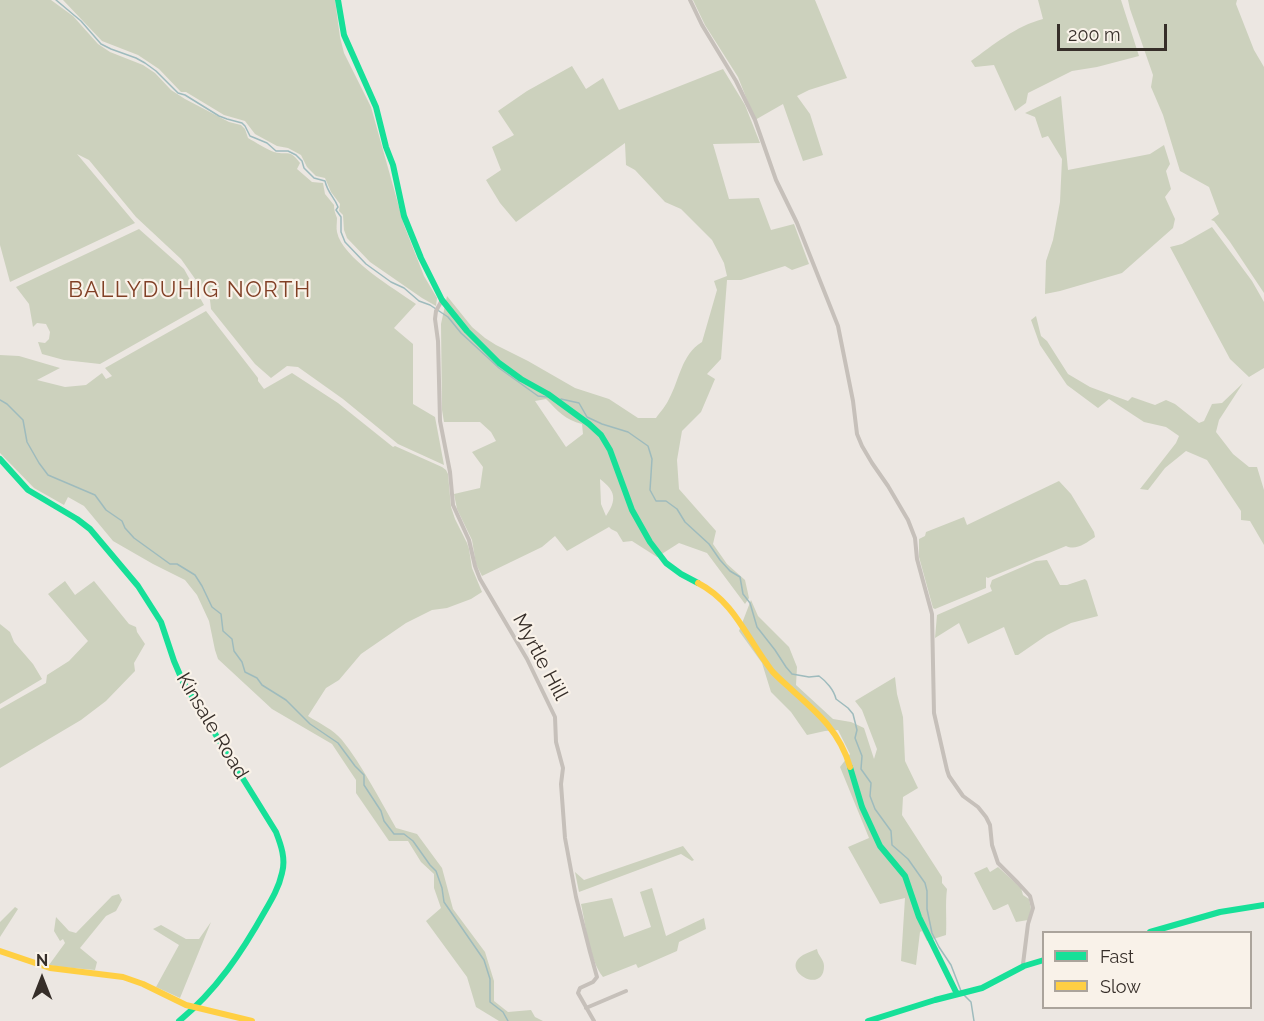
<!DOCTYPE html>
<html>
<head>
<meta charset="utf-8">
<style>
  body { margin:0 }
  #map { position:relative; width:1264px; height:1021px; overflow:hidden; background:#ece7e2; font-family:Raleway,sans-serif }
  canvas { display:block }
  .legend { position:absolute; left:1042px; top:931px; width:210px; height:78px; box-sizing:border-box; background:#f9f2e9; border:2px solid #aba49c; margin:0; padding:8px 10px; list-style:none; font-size:18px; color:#362e29 }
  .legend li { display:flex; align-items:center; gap:12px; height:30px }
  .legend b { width:30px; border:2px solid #aba49c }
  .north { position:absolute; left:12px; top:949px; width:60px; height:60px; -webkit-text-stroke:4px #f9f2e9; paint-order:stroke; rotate:0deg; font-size:16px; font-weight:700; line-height:24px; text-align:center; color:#362e29 }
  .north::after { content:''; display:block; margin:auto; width:21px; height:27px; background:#362e29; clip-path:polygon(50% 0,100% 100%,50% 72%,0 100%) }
  .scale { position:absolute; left:1057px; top:24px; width:110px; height:27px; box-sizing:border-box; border:3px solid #362e29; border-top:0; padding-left:8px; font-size:18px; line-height:21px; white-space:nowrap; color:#362e29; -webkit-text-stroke:4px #f9f2e9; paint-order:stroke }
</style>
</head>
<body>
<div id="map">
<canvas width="1264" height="1021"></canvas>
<ul class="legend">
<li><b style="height:8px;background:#16e098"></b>Fast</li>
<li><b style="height:8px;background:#ffcf43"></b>Slow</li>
</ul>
<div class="north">N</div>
<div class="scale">200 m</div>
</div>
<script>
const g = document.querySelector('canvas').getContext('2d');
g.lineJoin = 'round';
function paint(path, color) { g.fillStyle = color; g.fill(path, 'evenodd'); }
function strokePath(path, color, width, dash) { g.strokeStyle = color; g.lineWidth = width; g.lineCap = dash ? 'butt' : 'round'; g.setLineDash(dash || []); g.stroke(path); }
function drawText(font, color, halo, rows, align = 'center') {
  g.font = font + ' Raleway,sans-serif'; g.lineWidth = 4.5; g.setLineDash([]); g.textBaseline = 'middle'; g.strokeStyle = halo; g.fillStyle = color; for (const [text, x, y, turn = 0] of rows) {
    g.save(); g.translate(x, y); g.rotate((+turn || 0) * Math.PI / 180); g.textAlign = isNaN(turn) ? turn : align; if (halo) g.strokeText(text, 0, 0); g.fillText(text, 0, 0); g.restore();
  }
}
const green = new Path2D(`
  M0,0H51L73,16L98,44L110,52L143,65L155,73L171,90L185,99L229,122L241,125L245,129L248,138C255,142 268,150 274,152C288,156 289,148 300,163L297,169L312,182L323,183L325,194L334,205C334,210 335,213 337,218C337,223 336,228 337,232C342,258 395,289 416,304L394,328L413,344V404L435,417L444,465L398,444L343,399L298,367L287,366L271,378L255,364L211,309L210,300L181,259L136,217L89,160L77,154L135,223L10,282L0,245Z
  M63,0H335L340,37L344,53L371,107L404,225L424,276L437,298L436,306L422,298L370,262L347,238L344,230L343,215L339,211L340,204L331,192L325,178L316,176L307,167L301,155L288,148L277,146L255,134L245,121L224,115L186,92H181L159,69L138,55L102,41Z
  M693,0H815L847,78L809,90L797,96L810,114L823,155L803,161L783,104L755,120L738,77L705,25Z
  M1038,0H1121L1139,56L1097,67L1072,71L1028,93L1026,103L1015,111L994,65L975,67L971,61C993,45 1016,26 1043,19Z
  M1128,0H1237L1236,4L1254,50L1264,67V293L1230,242L1214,221L1211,220L1219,214L1209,187L1180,171L1163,115L1151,87L1153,75L1130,9Z
  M572,66L586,89L603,78L619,110L723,69L745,105L760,143L713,144L729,199L759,198L771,230L794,224L809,264L792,270L785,266L741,280H727L721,359L707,374L715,379L701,412L682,431L677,460L679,489L716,531L713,544L727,564L745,580L749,598L745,604L707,553L679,543L657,557L632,541L623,542L617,532L611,529L609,527L567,551L555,536L542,547L482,576L476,564L472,540L457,509L454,494L480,488L483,467L472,452L496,441L491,432L480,422H444L442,410L441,324L447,296L472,327L485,338L496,345L528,361L575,388L609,399L638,418H656C660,412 666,406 669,399C680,379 681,355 702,342L717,290L714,281L727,276L724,263L712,240L681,209L665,202L635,170L626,165L625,143L516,222L500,203L486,180L501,170L492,147L514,135L498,111L527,91ZM546,399C558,411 565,420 582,424L583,434L566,447L535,401ZM600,479C616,491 617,500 606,516L601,504Z
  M1061,96L1068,170L1150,154L1164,145L1170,164L1166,171L1171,189L1165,197L1175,219L1173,228L1122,273L1060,291L1045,294L1046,261L1053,240L1060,202L1062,159L1048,136L1042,138L1035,117L1025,113Z
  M1212,227L1252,281L1264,302V368L1249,377L1230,359L1170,247L1182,244Z
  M139,229L184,269L204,305L100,364L64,360L42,354L38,342L45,343L49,339L50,332L46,324L37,323L33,327L29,304L16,287Z
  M206,311L258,378V381L264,389L292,373L338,403L393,447L395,446L442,467L446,470L448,474L451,507L455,519L467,543L469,549L472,568L482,592L471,599L447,608L432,610L406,623L361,654L339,680L326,688L308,716C319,723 334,730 342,740C362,765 380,800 396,828L417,834L442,868L453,909L485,952L494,981V1001L508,1012L531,1010L535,1017L543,1021H499L476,1007L467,977L426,921L441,908L434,888V874L421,862L408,841H389L356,793V780L332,744L272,709L218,659L215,650L209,621L197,595L185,580L153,564L113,541L84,506L68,497L64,505L34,488L0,453V355L19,356L60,368L37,380L65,387L86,385L102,373L106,379L112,376L105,368Z
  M1036,316L1041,336L1047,341L1068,374L1090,387L1128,401L1132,397L1155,405L1166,400L1175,404L1199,423L1204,421L1212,404L1222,403L1243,383L1219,420L1216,432L1233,454L1249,467H1257L1264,490V545L1250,521L1241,520V511L1207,460L1186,451L1165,468L1148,490L1140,489L1176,443L1179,436L1166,427L1144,422L1109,399L1098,408L1067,385L1040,345L1031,320Z
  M1059,481L1071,494L1094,532L1095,537C1086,543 1076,551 1066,546L988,578L986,577V588L935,609L933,608L919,557V539L925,536L926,532L964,517L967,525Z
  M1047,560L1060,585H1067L1085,579L1087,581L1098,616L1071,623L1047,635L1018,655H1015L1004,627L968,644L959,623L935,638L937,615L992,591L990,586L992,580L1036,561Z
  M65,581L75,595L94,581L129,624L136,627L137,632L145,644L134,663L135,671L106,701L81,720L0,768V709L46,683L47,675L69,661L88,641L48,594Z
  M751,600L758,616L789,647L797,667L796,685L833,719L851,722L864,728L874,759L877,749L862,710L855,701L895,677L897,694L903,717L905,761L918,788L903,797L902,815L942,877V883L947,889C945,904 947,920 946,935L927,941L922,931L920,932L916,965L901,961L905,898L880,904L848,847L869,838L840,767L850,754L838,730L825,731L807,735L791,712L771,692L762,663L739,631Z
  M0,624L10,632L14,642L33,664L42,679L0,704Z
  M683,846L694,860L692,861L681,854L579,892L575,872L584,880Z
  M987,867L990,872L998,867L1021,888L1023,895L1029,899L1031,909L1028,920L1016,922L1008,904L995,910H993L974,873Z
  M652,888L666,936L704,918L706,929L679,942L677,951L638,968L636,964L603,977C589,959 586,926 581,904L612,898L624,937L651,927L640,892Z
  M119,894L122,900L116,911L106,916L80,948L97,962L95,970L61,967L49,965L65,943L63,939L60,941L54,931L56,917L69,931L76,933L112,896Z
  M15,907L18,909L0,937V922Z
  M211,922L180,998L156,987L179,945L153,929L161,925L186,939H199Z
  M817,949C818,956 824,959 824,966C824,996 778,970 803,955C807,953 812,951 817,949Z`);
const stream = new Path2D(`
  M56,0L81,21L101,44L111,49L136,58L145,63L156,71L178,93L185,95L219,116L227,119L242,123L245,126L250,136L255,138L267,143L276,151H288L296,155L302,161L304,168L314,178L325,181C328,194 334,196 338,207L336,210L341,217V232L345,242L366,264L391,282L404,288L419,301L430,305L448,317L461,333L499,368L538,396L547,397
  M561,399L579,403L587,417L602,424L628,432L648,446L652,459L650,490L656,501H666L677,509L685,522L709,544L720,560L730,571L740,577L743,594L750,603L757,627L775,650L786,667L792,674L809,677L819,676C826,681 834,690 836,699L848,708L853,714L857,730L855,738L862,756L861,769L871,783L870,796L875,809L891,831L892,845L908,859L925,883L927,891V909L932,933L939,947L951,965L961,991
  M0,400L7,404L23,420L27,442L39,463L48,475L95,495L106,510L122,521L125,528L134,538L170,564H177L195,575L202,586L212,607L221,614L223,631L232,639L234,651L242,662L245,672L257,678L262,685L286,700L310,724L338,743L355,766L364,775V785L381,811L384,821L394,834H404L413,841L430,865L436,871L442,888L444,902L484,960L490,979V1002L503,1012L508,1021
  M964,995L971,1002L974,1021`);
const street = new Path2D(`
  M690,0L702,25L736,81L755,120L776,180L797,223L838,326L853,401L857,434L862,446L872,463L888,486L908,520L915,538L917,559L932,614L934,713L947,770L949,776L963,796L978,807L986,817L990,825L992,845L998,863L1018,883L1030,896L1033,908L1028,924L1023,964L1024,965
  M442,300L436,311L435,319L438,341L440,421L450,472L453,505L469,540L475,566L480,579L527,659L555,717L556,742L563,768L561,784L565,838L576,897L590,952L597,977L593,982L580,988L578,993L594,1021
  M586,1008L626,991`);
const fast = new Path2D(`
  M338,0L344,35L376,107L386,147L393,165L404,216L421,258L442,300L467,331L499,363L521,379L548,394L589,424L601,435L610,450L632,510L650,542L666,563L681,574L698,583
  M0,459L28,490L77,519L90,529L138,586L161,622L174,661L183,682L276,832C281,845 286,859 282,873C279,887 272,899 265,911C242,952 216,991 179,1021
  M850,767L862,807L880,846L905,876L919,917L957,994
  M1150,932L1220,912L1264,905
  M868,1021L935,1000L982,988L1024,966L1044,960`);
const slow = new Path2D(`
  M698,583C735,602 747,639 772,671C778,678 786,684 792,690C818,713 840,732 850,767
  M0,951L50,968L123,977L143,984L186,1005L252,1021`);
const streetNames = [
  ["Myrtle Hill",540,657,62],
  ["Kinsale Road",212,726,59]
];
const quarterNames = [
  ["BALLYDUHIG NORTH",190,290]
];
paint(green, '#ccd1bd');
strokePath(stream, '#9ebbbd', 1.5);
strokePath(street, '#c6c0ba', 4);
strokePath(fast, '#16e098', 6);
strokePath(slow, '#ffcf43', 6);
drawText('20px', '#362e29', '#f9f2e9', streetNames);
g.letterSpacing = '1.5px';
drawText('22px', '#814026', '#f9f2e9', quarterNames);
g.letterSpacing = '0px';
</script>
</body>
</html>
